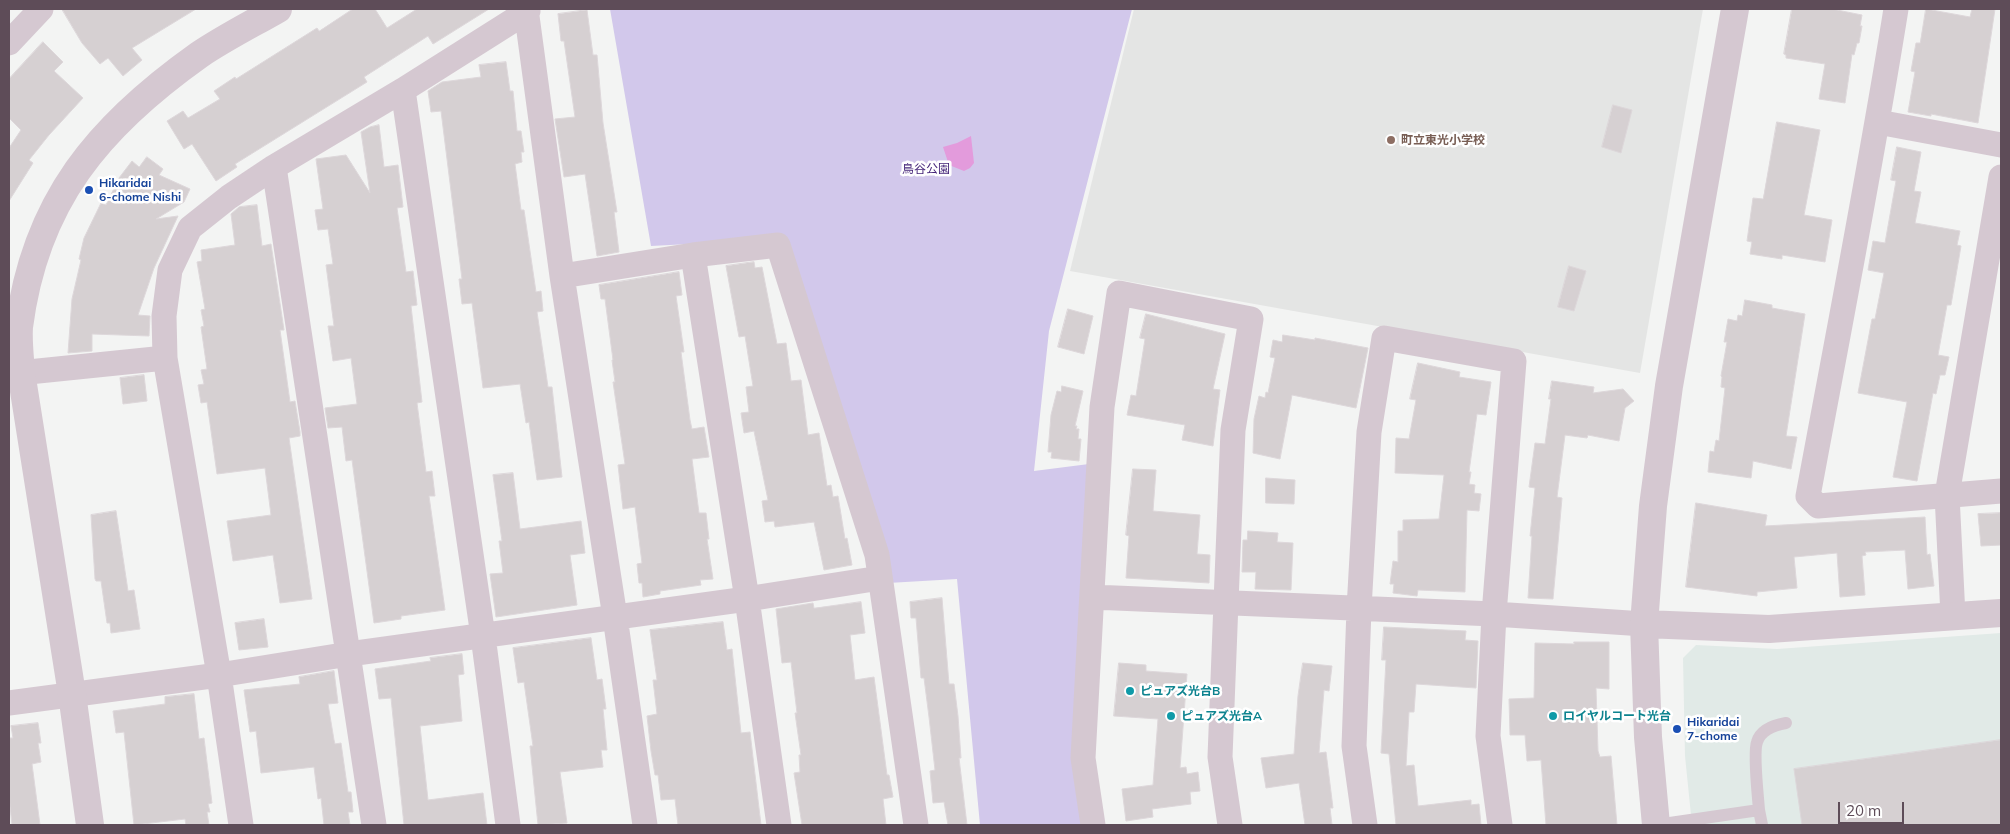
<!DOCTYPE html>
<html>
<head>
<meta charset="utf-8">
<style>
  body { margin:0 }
  #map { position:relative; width:2010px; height:834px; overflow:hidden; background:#f3f4f3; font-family:Mulish,sans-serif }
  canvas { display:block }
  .frame { position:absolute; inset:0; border:10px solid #5e4c58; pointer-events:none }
  .scale { position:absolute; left:1838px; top:802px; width:66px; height:22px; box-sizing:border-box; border:2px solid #5e4c58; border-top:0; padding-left:6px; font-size:15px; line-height:18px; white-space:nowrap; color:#5e4c58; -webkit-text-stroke:4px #fff; paint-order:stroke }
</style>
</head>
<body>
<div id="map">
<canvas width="2010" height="834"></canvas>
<div class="frame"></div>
<div class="scale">20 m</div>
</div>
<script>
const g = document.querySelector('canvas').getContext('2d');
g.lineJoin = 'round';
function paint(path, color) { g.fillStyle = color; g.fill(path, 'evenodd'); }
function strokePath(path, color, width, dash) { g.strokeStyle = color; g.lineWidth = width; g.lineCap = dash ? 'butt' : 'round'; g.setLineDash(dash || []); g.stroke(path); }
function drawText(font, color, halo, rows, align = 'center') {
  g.font = font + ' Mulish,"Noto Sans JP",sans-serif'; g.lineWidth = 5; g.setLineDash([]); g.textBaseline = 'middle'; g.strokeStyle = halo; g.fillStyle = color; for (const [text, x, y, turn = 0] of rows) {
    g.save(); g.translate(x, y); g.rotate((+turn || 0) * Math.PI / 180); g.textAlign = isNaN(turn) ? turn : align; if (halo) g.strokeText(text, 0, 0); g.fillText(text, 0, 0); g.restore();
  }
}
const commercial = new Path2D(`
  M2001,633V825H1692L1685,756L1683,658L1696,645L1777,649Z`);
const education = new Path2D(`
  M1134,9H1703L1640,373L1070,271Z`);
const green = new Path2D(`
  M610,9H1132L1049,331L1034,471L1089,464L1083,825H980L957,579L888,583L784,239L651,246Z`);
const water = new Path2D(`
  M971,136L974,163L970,168L964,171L949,165L943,147L957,143Z`);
const building = new Path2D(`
  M62,9H196L132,48L142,60L123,76L108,58L100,64L82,43Z
  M353,9H375L387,28L417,9H489L433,44L428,36L364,77L367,82L235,164L237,167L216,181L192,144L184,149L167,121L183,111L188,118L220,99L214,91L235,77L236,79L317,28L319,31Z
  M1792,9H1832L1862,15L1860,26H1862L1859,43H1857L1854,55L1852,54L1845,103L1819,99L1825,64L1786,58V55L1784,54Z
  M1926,9L1970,17L1972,9H1995L1978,123L1931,114V116L1908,112L1915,72L1911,71L1916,43H1920Z
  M587,10L593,55H597L603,123L617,212H614L619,252L597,256L585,174L564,177L555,119L575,117L564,41H561L558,14Z
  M43,42L63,62L54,71L83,98L49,135L29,160L33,163L9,201V148L21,130L9,118V79Z
  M506,62L510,91H513L517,131H521L524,152H521L522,162L515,164L521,210H524L536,292L541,291L543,311L537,312L548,387H552L562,477L537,480L529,422L526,423L520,384L483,388L472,303L462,304L459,279H462L441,111L431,112L428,91L442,82L481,77L479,65Z
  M1613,105L1632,110L1621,153L1602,147Z
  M1777,122L1820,130L1804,215L1832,220L1825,262L1782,255V259L1750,254L1752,242L1747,241L1753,198L1763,199Z
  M379,125L384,167L398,165L403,207L397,208L406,272L413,271L417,305L411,306L422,402L417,403L426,472L432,471L435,496H429L445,610L401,616V619L374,623L352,460L346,461L342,427L328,428L325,408L357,404L351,358L333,361L328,326H334L326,265L333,264L328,229L318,230L315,210L323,209L316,159L346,155L370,193L361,132L370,127Z
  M1897,147L1921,152L1914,191L1921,192L1915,223L1960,231L1957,245L1961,246L1951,305H1947L1938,355L1949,357L1945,375H1940L1936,394L1933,393L1917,481L1893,477L1907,402L1858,393L1872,319H1875L1884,273L1868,270L1873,241L1885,243L1896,181L1891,180Z
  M147,157L163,169L159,175L190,189L184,202L156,219L178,216L154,268L138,315L150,316L149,336L92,334V351L68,353L72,299L81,260L79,259L84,238L101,203L106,205L119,178L132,161L139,167Z
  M257,205L262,246L271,244L284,330H280L290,402L295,401L300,432V436L289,438L312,599L280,603L273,555L233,561L227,521L271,515L265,468L217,474L207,402L201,403L198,385L204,384L201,370L207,369L201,327L204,326L201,310L205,309L197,262L202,261L201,250L235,245L231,214L239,207Z
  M754,262L755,268L762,267L777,344L786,343L791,381L801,380L808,435L819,433L827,486L831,485L833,497L838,496L845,539L847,538L852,565L824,570L814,522L775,527L774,521L765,522L762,501L768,500L754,431L744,433L741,413L749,412L746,387L753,386L745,336L739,337L726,266Z
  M1569,266L1586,271L1574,311L1558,307Z
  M679,272L682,295L676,296L684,352H681L690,420L692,429L704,427L709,457L692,459L699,513H706L709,539H707L713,579L700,580L701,585L660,591V594L643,597L642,583H639L637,564L642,563L635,507L623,509L618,465L625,464L613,382H615L612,360H613L605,299H601L599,285Z
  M1745,300L1772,305V308L1805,314L1786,436L1797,437L1791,469L1753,461L1751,478L1708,472L1710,451L1714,452L1716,440L1719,441L1725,388L1721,387L1722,377L1721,376L1727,342H1724L1728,319L1737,321L1738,315L1742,316Z
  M1068,309L1093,316L1084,354L1058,347Z
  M1146,314L1225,334L1213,389L1220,390L1213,446L1182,440L1185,425L1127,415L1131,395L1136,396L1145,339L1140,338Z
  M1283,335L1315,340V338L1368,348L1356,408L1292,395L1280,459L1253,453L1254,419L1259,396L1265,398L1266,392L1268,393L1275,358L1270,357L1273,340L1282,342Z
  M1418,363L1460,372L1459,377L1491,382L1486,415L1477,414L1469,472H1471L1469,484L1475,485L1474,493L1481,494L1479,511L1467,510L1465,592L1418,590L1417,596L1393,593L1394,584H1390L1393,561L1398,562V531H1403V520L1439,519L1444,475L1395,473L1396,438L1409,439L1416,400L1410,399Z
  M144,375L147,401L123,404L120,378Z
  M1552,381L1594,387L1593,393L1623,389L1634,401L1625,408L1619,441L1588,435L1587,438L1565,435L1557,497L1562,498L1553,599L1528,598L1532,536H1530L1535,488L1529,487L1535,443L1545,444L1551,399H1549Z
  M1062,386L1083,391L1075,426H1077L1076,429H1079L1078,439H1081L1079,461L1051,458L1052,452H1048L1051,415L1057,391L1061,392Z
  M1133,469L1156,470L1153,511L1200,515L1197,554L1210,555L1209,583L1126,578L1129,536L1126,535Z
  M513,473L520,529L581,521L585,553L570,555L577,605L496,617L490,574L503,573L499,541H502L493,475Z
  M1266,478L1295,480L1294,504L1266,503Z
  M1696,503L1767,515L1765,526L1925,517L1927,555L1930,554L1934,586L1908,589L1905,550L1865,552L1866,555L1862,556L1865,595L1840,597L1837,553L1794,557L1797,588L1757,592V596L1686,587Z
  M116,511L128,591L134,590L140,629L111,633L110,623H107L101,581H96L95,579L91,515Z
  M2001,513V545L1981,546L1978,514Z
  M1248,531L1278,533L1277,542L1293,543L1291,590L1255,589L1256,572H1242L1243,540H1247Z
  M942,598L949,684H954L958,716L961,758H959L967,825H948L944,802L933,803L930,771L935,770L929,717L924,678H921L916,618H911L910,602Z
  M861,602L865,633L850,635L855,680L874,677L887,775H889L893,797L883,799L886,825H802L794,773L800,772L799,755H801L795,713H797L791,662L782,663L776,609L813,603L814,608Z
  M264,619L268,647L239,650L235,623Z
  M723,622L727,650L732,649L741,733L750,732L761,825H678L675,799L661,800L658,775H655L651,751L647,716L657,714L653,680H657L650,630Z
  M1384,627L1466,631L1465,640L1478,641L1476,688L1416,684L1414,712H1409L1406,766L1414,765L1418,806L1471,800V805L1479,804L1481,825H1396L1389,754L1381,753L1386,660H1382Z
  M591,638L597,680L602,679L606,709H603L607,750H601L603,767L560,772L567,823L538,825L530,746H533L524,682L518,683L513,648Z
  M1574,642H1609V689L1596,688L1598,751L1600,757L1611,756L1617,825H1546L1541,760L1527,761L1525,735H1510L1509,699L1534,698L1535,643L1574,644Z
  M462,654L464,674L458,675L462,721L420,726L428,800L483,793L487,825H404L391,698L379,699L375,669L431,661L430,658Z
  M1119,663L1146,665V671L1187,674L1180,768L1186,767L1187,774L1198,772L1200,791L1190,792L1191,804L1152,809L1153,817L1126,821L1122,789L1153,785L1158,719L1114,716Z
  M1303,663L1332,666L1329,691L1324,690L1319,753L1326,752L1333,808H1330L1332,825H1305L1299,783L1266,788L1261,758L1294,754L1298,696Z
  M334,671L338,703L328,704L334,740L335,744L341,743L348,792H351L353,812H348L350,825H324L321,798L318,799L314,767L261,773L256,731L250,732L244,690L300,684L299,677Z
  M194,694L199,739L204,738L212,803L208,804L210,812H207L209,825H186L185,819L134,825L124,732L116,733L113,711L165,704V697Z
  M38,723L41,743H38L41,762L32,764L40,825H12L9,797V738H13L11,726Z
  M2001,740V825H1802L1794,769Z`);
const service = new Path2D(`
  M1759,810L1762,825
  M1656,825L1759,810C1758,796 1753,753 1757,742C1761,729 1774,725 1786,723`);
const minor = new Path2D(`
  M526,9L562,276L615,617L645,825
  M1896,9C1870,172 1838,334 1808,496L1818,506L2001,491
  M9,43L41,9
  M403,90L483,636L508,825
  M1878,122L2001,145
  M274,167L374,825
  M693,255L747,599L779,825
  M562,276L693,255L778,245L877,555L916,825
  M9,374L165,358
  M1092,597L1494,614L1644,624
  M1953,616L1947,495L2001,177
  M9,703L219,675L349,654L747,599L880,578
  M241,825L219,675L165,358L164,316L170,270L190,228L229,197L274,167L403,90L528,11
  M1093,825L1083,758L1102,407L1119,293L1251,319L1233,430L1226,602L1220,757L1230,825
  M1365,825L1354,746L1359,609L1369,432L1384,338L1514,361L1494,614L1488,736L1500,825`);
const tertiary = new Path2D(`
  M1644,624L1769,629L2001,613
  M90,825L72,694L21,372C20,358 18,341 19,327C35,201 99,126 199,55C224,38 252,24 278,9
  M1656,825L1648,737L1644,624L1653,506L1669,386L1735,9`);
const markers = [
  [1391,140,5,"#8d6e63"],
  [89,190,5,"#1a4fb4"],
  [1130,691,5,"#0f9aa8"],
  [1171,716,5,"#0f9aa8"],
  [1553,716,5,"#0f9aa8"],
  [1677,729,5,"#1a4fb4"]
];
const educationNames = [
  ["町立東光小学校",1401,140]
];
const parkNames = [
  ["鳥谷公園",926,169]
];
const transitNames = [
  ["Hikaridai",99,183],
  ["6-chome Nishi",99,197],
  ["Hikaridai",1687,722],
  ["7-chome",1687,736]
];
const cultureNames = [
  ["ピュアズ光台B",1140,691],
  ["ピュアズ光台A",1181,716],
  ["ロイヤルコート光台",1563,716]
];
paint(commercial, '#e1eae7');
paint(education, '#e4e5e4');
paint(green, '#d2c8eb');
paint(water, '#e39bdc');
paint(building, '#d6d0d2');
strokePath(building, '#ddd7da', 1);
strokePath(service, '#d5c8d1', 12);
strokePath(minor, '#d5c8d1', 25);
strokePath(tertiary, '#d5c8d1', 28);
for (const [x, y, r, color] of markers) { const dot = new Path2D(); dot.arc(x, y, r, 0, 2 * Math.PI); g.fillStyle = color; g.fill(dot); strokePath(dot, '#fff', 2); }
drawText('bold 12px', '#785e54', '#fff', educationNames, 'left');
drawText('12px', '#442478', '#fff', parkNames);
drawText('bold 12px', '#164399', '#fff', transitNames, 'left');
drawText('bold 12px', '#0d838f', '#fff', cultureNames, 'left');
</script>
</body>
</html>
